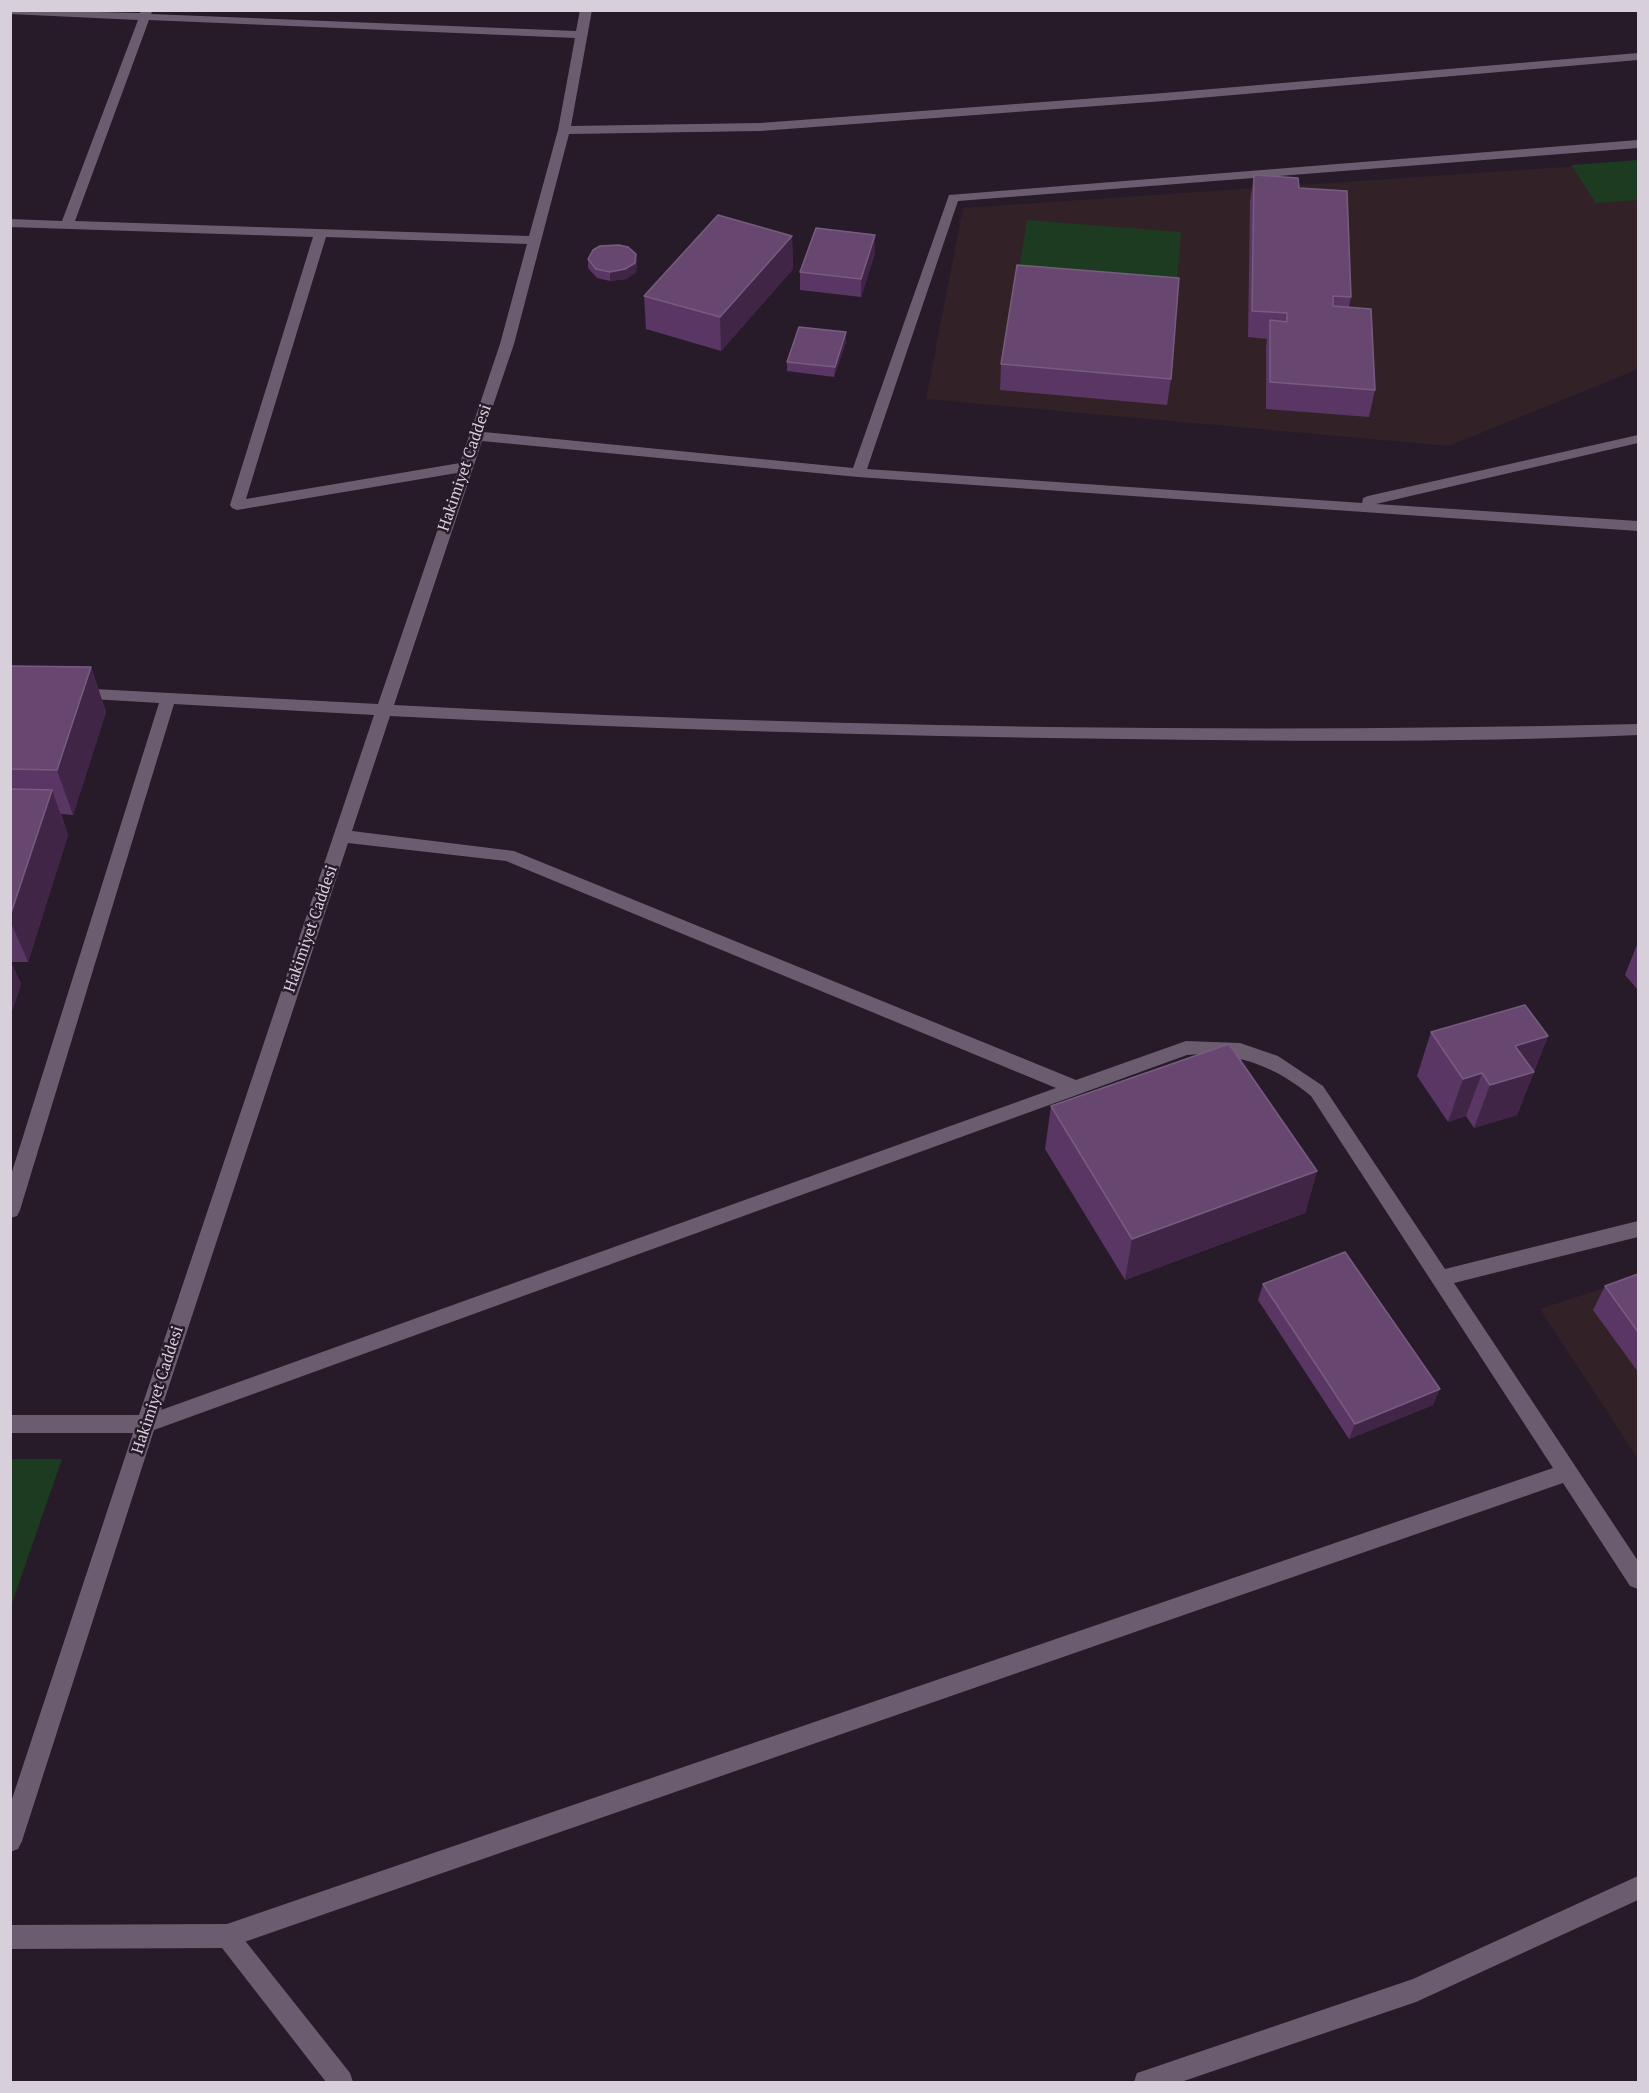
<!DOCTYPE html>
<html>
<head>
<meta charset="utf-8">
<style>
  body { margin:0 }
  #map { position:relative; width:1649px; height:2093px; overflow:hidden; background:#271b2a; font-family:"PT Serif",serif }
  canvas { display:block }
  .frame { position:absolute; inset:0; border:12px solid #d7cfd9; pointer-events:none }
</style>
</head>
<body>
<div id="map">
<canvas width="1649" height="2093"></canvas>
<div class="frame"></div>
</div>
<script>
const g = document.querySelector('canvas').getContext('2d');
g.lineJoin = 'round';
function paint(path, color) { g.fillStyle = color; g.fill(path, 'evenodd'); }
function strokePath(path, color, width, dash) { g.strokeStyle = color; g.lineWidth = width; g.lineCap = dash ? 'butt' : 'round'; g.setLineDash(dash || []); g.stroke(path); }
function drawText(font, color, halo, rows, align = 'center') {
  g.font = font + ' "PT Serif",serif'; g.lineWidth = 5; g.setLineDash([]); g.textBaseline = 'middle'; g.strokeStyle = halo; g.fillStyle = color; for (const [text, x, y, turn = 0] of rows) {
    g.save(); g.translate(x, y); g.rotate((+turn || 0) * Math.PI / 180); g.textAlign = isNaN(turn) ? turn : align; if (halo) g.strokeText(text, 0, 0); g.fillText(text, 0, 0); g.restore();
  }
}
const education = new Path2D(`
  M1638,162V369L1449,446L926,399L963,208Z
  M1638,1277V1459L1540,1309Z`);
const green = new Path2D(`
  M1638,160V200L1596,203L1571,165Z
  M1027,220L1181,232L1176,295L1017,282Z
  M11,1459H62L11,1606L10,1459Z`);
const lane = new Path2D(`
  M227,1924L235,1928L350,2073L353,2082H326L219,1944L215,1936L219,1928Z`);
const street = new Path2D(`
  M10,10L140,13L141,10H153L151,14L576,31L580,10H592L571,126L760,123L1164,93L1638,53V60L1164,101L760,131L569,134L514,344L484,432L853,468L949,195L1638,140V148L958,201L867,469L1362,503L1363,498L1368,496L1638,435V443L1376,504L1638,521V531L858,477L482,441L394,705C808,727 1223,734 1638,724V735C1467,743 1295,741 1124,739C879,736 634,729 390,716L352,831L514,851L1076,1080L1186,1041L1240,1043L1278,1056L1323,1086L1445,1269L1638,1221V1237L1454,1283L1638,1561V1589L1630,1586L1563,1483L227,1948L10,1949V1925L227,1924L1553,1468L1311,1096C1273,1065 1236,1052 1187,1055L154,1430L22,1841L18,1849L10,1852V1805L133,1433H10V1415H139L374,715L174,704L20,1210L17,1216L10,1218V1178L159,703L75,698L67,693L75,688L378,704L457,473L237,510L232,508L230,505L313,237L10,227V219L62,221L138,20L10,14ZM149,20L575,38L558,130L529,236L75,221ZM326,237L527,244L500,344L460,463L246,499ZM348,843L506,861L1056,1088L161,1410Z
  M1638,1876V1900L1416,2002L1181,2082H1134L1137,2073L1146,2070L1413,1979Z`);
const wall = new Path2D(`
  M1254,175L1299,188L1351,297L1349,307L1375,390L1369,417L1266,409V347L1267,339L1248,337L1250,201Z
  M875,235V253L861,297L800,290V272Z
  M792,236L793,269L721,351L646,329L644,296Z
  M636,254L637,263L636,272L626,279L610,281L597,278L588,268V259Z
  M846,342L834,377L787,371V362Z
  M1001,364L1171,379L1167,405L1000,390Z
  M10,666L91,667L106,712L73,815L61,814L68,835L28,962H11L21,984L10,1017Z
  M1638,942V990L1625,975Z
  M1431,1032L1548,1036L1517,1115L1474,1128L1466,1116L1448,1122L1417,1076Z
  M1051,1106L1317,1171L1305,1213L1125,1280L1045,1149Z
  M1638,1274V1372L1593,1310L1605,1286Z
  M1263,1284L1433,1405L1349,1439L1258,1300Z`);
const shadedWall = new Path2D(`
  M875,235V253L861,297V279Z
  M792,236L793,269L721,351L720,317Z
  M636,254L637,263L636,272L626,279L610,281V272Z
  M846,332V342L834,377L835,367Z
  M91,667L106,712L73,815L57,770Z
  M52,790L68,835L28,962L10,920V916Z
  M10,960L21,984L10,1017Z
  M1548,1036L1517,1115L1474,1128L1490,1085L1515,1046Z
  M1482,1073L1466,1116L1448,1122L1463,1079Z
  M1317,1171L1305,1213L1125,1280L1132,1239Z
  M1440,1389L1433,1405L1349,1439L1355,1424Z`);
const building = new Path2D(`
  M1254,175L1298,178L1299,188L1347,191L1351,297L1333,296V306L1371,309L1375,390L1270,382V320L1287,322V313L1252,311Z
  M718,215L792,236L720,317L644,296Z
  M816,228L875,235L861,279L800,272Z
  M619,245L628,247L636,254L635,263L625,269L610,272L596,269L588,259L593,250L600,246Z
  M1017,265L1179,278L1171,379L1001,364Z
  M799,327L846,332L835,367L787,362Z
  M10,666L91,667L57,770L10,769Z
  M12,789L52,790L10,916V794Z
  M1525,1005L1548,1036L1515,1046L1534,1072L1490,1085L1482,1073L1463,1079L1431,1032Z
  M1229,1044L1317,1171L1132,1239L1051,1106Z
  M1345,1252L1440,1389L1355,1424L1263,1284Z
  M1638,1274V1332L1605,1286Z`);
const streetNames = [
  ["Hakimiyet Caddesi",465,468,-71],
  ["Hakimiyet Caddesi",311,929,-71],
  ["Hakimiyet Caddesi",158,1390,-72]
];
paint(education, '#332128');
paint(green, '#1c3b21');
paint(lane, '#6b5d6f');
paint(street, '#6b5d6f');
paint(wall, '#593663');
paint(shadedWall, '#402547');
paint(building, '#674770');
strokePath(building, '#785c80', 1.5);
drawText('16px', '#d7cfd9', '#271b2a', streetNames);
</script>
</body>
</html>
